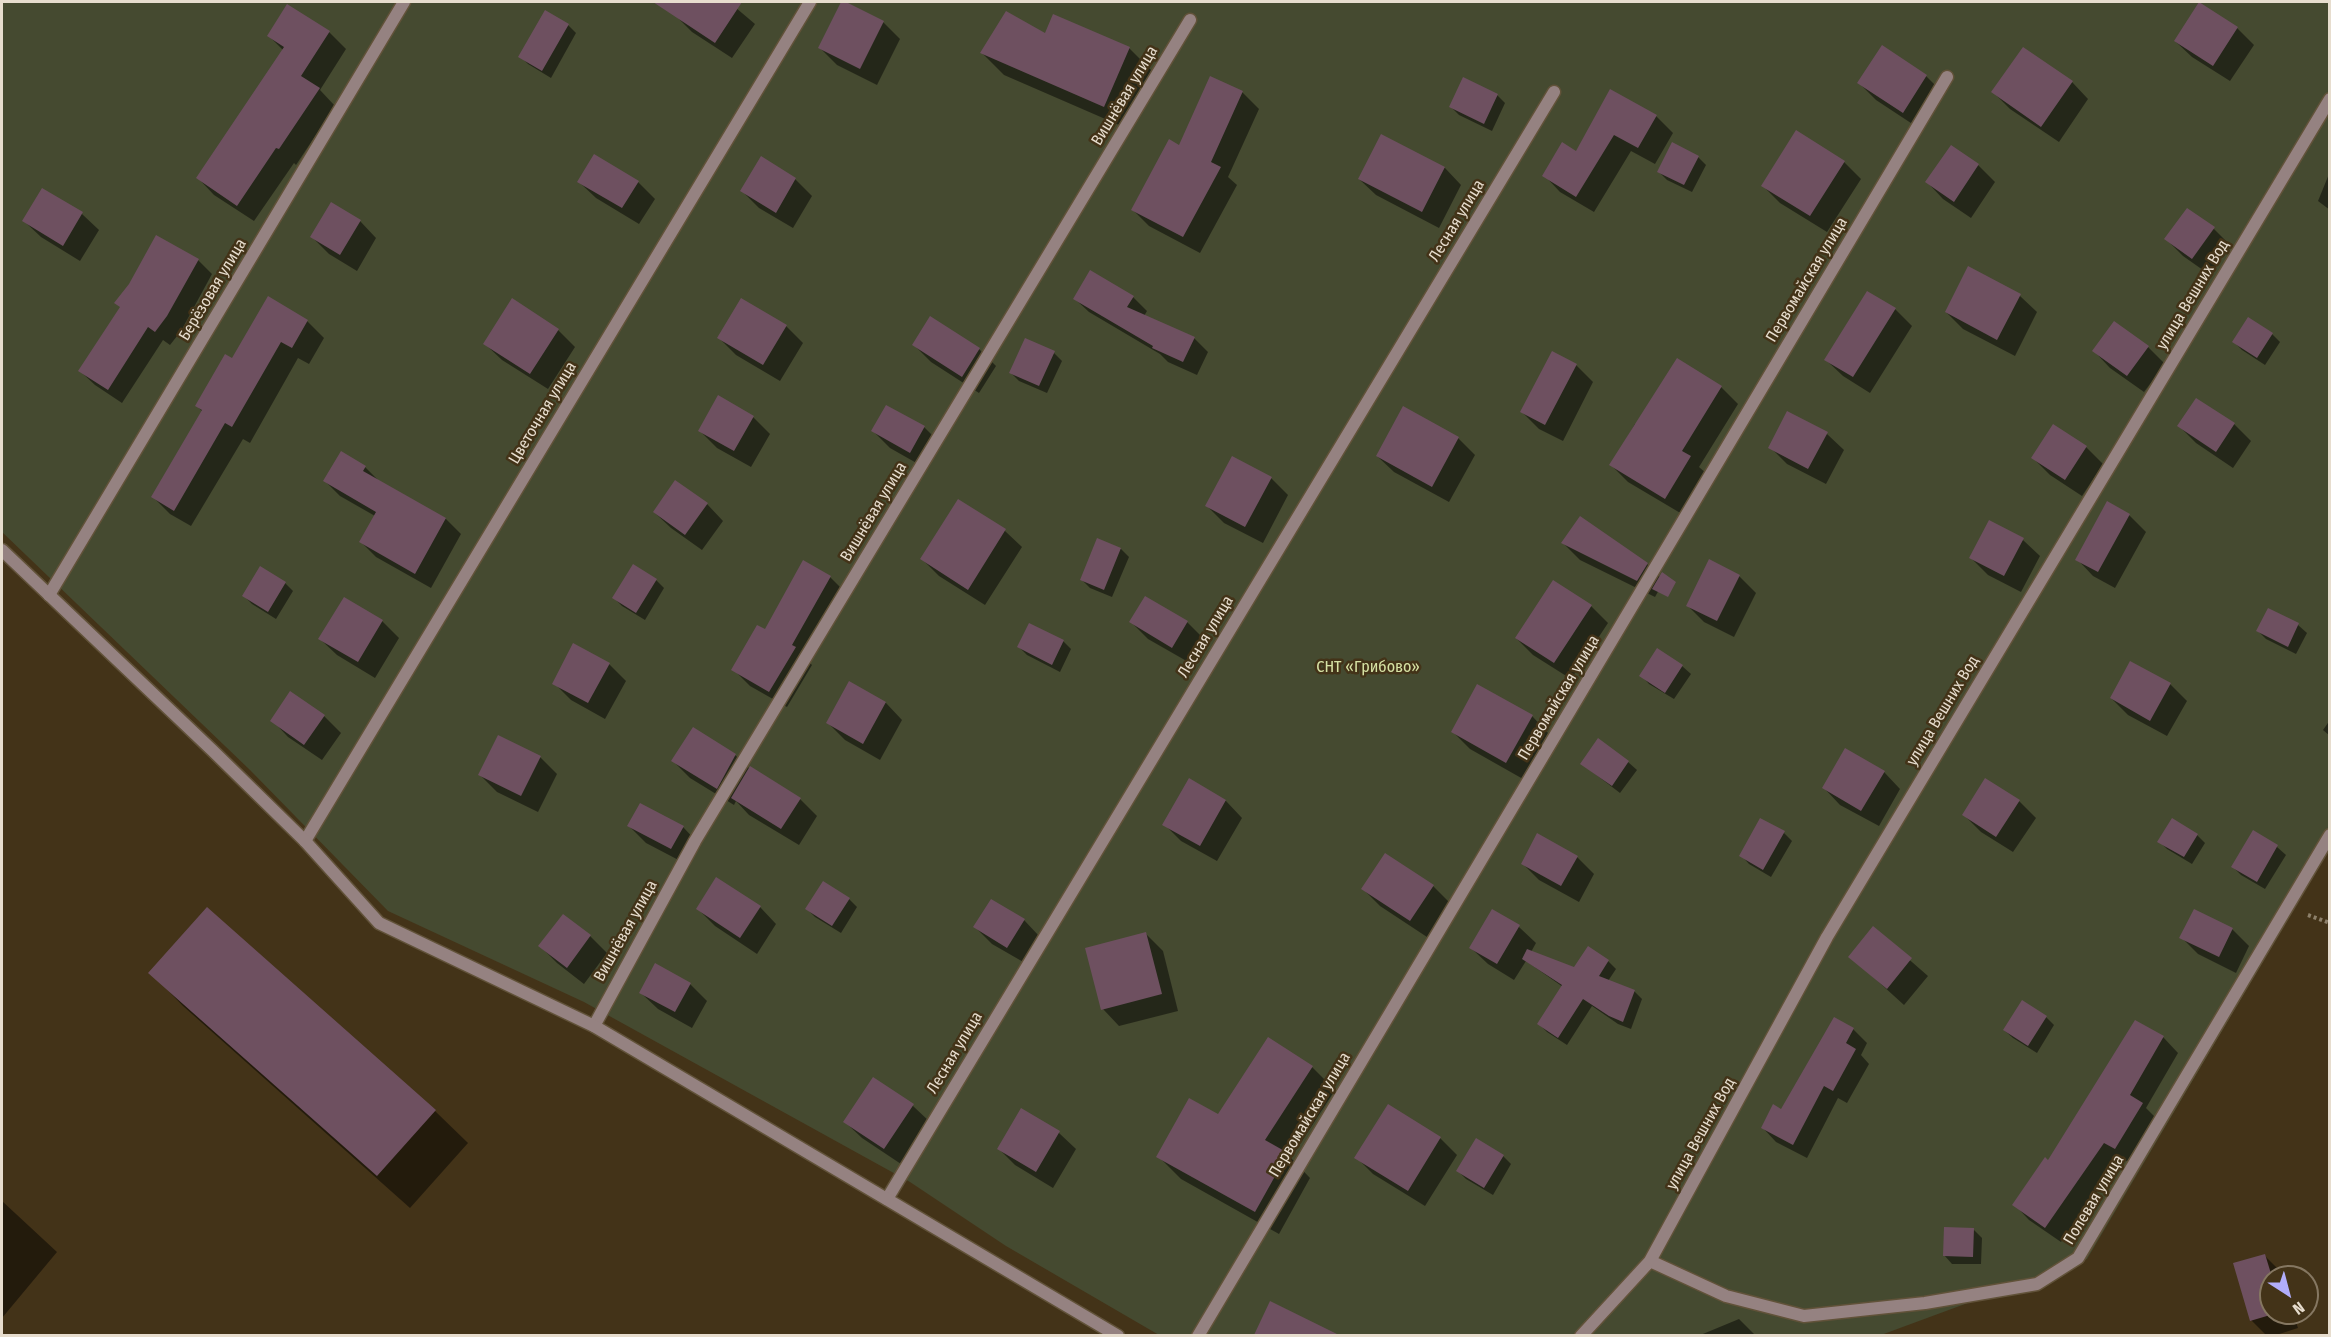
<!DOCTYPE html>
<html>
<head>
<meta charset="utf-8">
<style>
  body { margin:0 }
  #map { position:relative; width:2331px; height:1337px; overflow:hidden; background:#433318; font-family:"Fira Sans Condensed",sans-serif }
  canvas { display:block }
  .frame { position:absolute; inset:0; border:3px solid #e7ddce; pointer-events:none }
  .north { position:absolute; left:2259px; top:1265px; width:60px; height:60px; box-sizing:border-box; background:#433318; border:2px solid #857761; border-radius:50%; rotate:144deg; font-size:16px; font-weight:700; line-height:24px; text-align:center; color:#e7ddce }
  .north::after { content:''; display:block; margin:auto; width:21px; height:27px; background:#b1adfa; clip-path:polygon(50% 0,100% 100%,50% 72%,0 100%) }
</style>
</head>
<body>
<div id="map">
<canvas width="2331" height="1337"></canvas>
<div class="frame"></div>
<div class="north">N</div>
</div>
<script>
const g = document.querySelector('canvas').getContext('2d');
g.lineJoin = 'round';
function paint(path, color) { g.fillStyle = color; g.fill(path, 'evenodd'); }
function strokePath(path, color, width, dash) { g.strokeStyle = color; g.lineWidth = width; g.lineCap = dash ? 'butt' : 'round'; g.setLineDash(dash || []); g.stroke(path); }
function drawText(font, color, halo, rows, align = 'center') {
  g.font = font + ' "Fira Sans Condensed",sans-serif'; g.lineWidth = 5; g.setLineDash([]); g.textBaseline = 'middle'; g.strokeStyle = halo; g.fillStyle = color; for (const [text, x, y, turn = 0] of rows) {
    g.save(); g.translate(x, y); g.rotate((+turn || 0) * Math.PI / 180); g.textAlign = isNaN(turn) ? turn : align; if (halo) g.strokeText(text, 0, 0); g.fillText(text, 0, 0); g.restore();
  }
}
const green = new Path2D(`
  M2,2H2329V850L2087,1259L1881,1335H1159L1006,1246L910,1182L584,1002L388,911L250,770L2,532Z`);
const shadow = new Path2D(`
  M684,2H729L755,24L732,58L692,32L675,15Z
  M843,2L883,22L900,39L877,85L837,65L820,48Z
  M568,25L576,33L551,78L528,64L520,56Z
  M2237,28L2254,45L2230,81L2192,57L2175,41Z
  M329,32L346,49L320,90L335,106L296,165L294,163L254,221L214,195L198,178L283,50L269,36Z
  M1129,48L1151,70L1126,128L1004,75L982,53Z
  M1926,76L1943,93L1920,129L1876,100L1859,83Z
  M2072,82L2088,99L2059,142L2010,109L1993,92Z
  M1611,91L1656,116L1673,133L1655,164L1631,151L1594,212L1560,192L1544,175L1576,153Z
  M1242,92L1259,109L1228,177L1237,185L1200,253L1149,226L1133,210L1180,147Z
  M1497,95L1505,103L1492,131L1459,115L1451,107Z
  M1382,136L1445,168L1461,185L1439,228L1376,195L1359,179Z
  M1698,157L1706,165L1692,192L1667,180L1659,172Z
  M761,158L795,179L812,196L793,228L759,208L742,191Z
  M1844,162L1861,179L1827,232L1780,203L1763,186Z
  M1978,165L1995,182L1971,218L1943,199L1927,182Z
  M2329,174H2330V210L2318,201Z
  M579,182H638L655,199L639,224L596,198Z
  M82,214L99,230L80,261L41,237L24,221Z
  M360,221L376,238L357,271L329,254L312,237Z
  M2214,229L2230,245L2210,275L2183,256L2166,239Z
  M198,260L212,274L181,331L170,345L163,340L122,403L95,385L80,371Z
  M1969,268L2020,296L2037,312L2015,356L1963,329L1946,312Z
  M1868,293L1895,309L1912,326L1870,393L1843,376L1826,360Z
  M1133,297L1147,311L1144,316L1194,338L1208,352L1197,375L1168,362L1160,354L1089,312L1075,299Z
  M307,321L324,338L309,364L298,358L250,443L243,439L191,526L170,514L153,497L203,412L197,406L233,360Z
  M786,326L803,343L780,381L736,355L719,338Z
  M558,330L575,347L548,389L502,360L485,344Z
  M2272,334L2280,342L2265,365L2242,350L2234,342Z
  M914,345L979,349L996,366L979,393L931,362Z
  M2148,347L2165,364L2144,392L2110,368L2094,351Z
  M1054,353L1062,361L1047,393L1019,381L1011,373Z
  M1576,365L1593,382L1563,441L1539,429L1522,412Z
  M1721,387L1738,404L1699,467L1707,474L1682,514L1628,482L1611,465L1635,424L1637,425Z
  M753,417L770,434L751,467L717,448L700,431Z
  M2234,424L2251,441L2233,468L2196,443L2179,426Z
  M924,427L941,444L927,469L890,448L873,431Z
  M2054,427L2086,447L2103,464L2082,496L2050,475L2033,458Z
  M1827,434L1844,450L1826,484L1787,464L1770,447Z
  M1458,438L1475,455L1449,502L1394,472L1377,456Z
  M342,453L365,467L381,483L446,519L461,534L431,588L376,557L360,541L375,516L340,496L325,481Z
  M1271,478L1288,495L1263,543L1224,523L1207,506Z
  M958,501L1005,531L1022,547L985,605L939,576L922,559Z
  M707,504L723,521L702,550L671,528L654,512Z
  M2129,515L2146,532L2115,588L2093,576L2077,559Z
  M1580,519L1647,564L1664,581L1655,597L1580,560L1563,543Z
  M1098,540L1121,549L1129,557L1112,597L1090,588L1082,580Z
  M2023,540L2040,556L2021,592L1988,575L1971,558Z
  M1710,561L1739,576L1756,593L1734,637L1704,622L1687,605Z
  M830,577L847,594L809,662L812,665L787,707L750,686L733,669L766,631Z
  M656,580L664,588L645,620L622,606L614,598Z
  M285,583L293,591L276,619L252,604L244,596Z
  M1591,606L1608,623L1571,679L1533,655L1516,638Z
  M2269,610L2298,625L2307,633L2296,654L2266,639L2258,631Z
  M382,621L399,638L375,678L337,655L320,639Z
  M1131,622H1187L1204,639L1190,663L1148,639Z
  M1063,641L1071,649L1060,672L1027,655L1019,647Z
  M609,664L626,681L605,719L571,700L554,683Z
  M1682,666L1691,674L1674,699L1649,684L1641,675Z
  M850,683L886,703L902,720L880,760L845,740L828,723Z
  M2170,684L2187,701L2167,736L2128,715L2111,698Z
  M324,716L341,733L322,760L288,737L272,720Z
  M1532,716L1548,733L1523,779L1470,749L1453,732Z
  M2330,720V736L2323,730Z
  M735,755L750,769L800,799L817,816L799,845L749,815L736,801L734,805L690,778L673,761Z
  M540,757L557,774L538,812L497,792L480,775Z
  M1628,762L1637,770L1620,793L1582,764Z
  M1884,772L1900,789L1879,826L1840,805L1824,788Z
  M1190,781L1226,801L1242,818L1217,861L1181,841L1164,824Z
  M2019,801L2036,818L2013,852L1981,832L1964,815Z
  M629,826L683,827L699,844L688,865L646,843Z
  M2253,832L2277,847L2286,855L2265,889L2241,875L2233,867Z
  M1784,833L1792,841L1771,877L1749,864L1741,855Z
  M2197,835L2205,843L2192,864L2167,849L2159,841Z
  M1577,857L1594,874L1579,902L1539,880L1522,863Z
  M1433,886L1450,903L1427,937L1380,906L1363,889Z
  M849,899L857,907L841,933L815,917L807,909Z
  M760,907L776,924L757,954L715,926L698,909Z
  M1493,911L1519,927L1536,943L1531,952L1575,968L1608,961L1616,969L1608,981L1634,991L1642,999L1631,1029L1618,1024L1592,1006L1567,1045L1547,1032L1539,1024L1563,987L1526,961L1514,980L1488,964L1471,948Z
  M563,916L590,936L607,953L584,984L557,963L540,946Z
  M1024,920L1040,937L1025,963L992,944L975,927Z
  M1873,928L1928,976L1904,1005L1850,956Z
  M2232,929L2249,946L2236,973L2198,954L2181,937Z
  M1146,934L1163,951L1178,1011L1119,1026L1103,1009Z
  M151,973L435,1111L468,1143L410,1208L183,1006Z
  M690,984L707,1001L692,1028L658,1009L641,993Z
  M2046,1017L2054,1025L2037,1053L2013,1038L2004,1030Z
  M1835,1019L1853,1029L1867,1043L1861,1055L1869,1064L1847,1103L1838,1098L1807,1158L1776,1142L1763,1128L1782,1111Z
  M2163,1037L2178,1053L2146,1108L2158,1120L2131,1164L2121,1157L2061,1242L2029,1220L2014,1204L2048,1162Z
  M1312,1067L1335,1090L1291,1158L1310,1178L1279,1234L1181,1179L1158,1156L1219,1116Z
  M873,1079L913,1106L930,1122L901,1164L862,1138L845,1122Z
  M1021,1110L1059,1133L1076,1149L1053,1188L1015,1165L999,1149Z
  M1440,1138L1457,1155L1425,1206L1373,1174L1356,1157Z
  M1503,1156L1511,1164L1493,1195L1466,1179L1458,1171Z
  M2,1201L57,1252L2,1318Z
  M1974,1230L1982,1238L1981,1264H1952L1944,1255Z
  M2265,1256L2281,1272L2283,1277H2271V1313H2293L2298,1328L2273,1336H2267L2251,1320Z
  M1739,1319L1756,1336H1698Z
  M1312,1324L1324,1336H1265L1258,1329Z`);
const building = new Path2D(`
  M653,2H742L715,43Z
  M841,2H846L884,21L860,69L818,48Z
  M2199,2L2238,27L2213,66L2174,41Z
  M287,4L330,31L301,76L320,88L279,149L276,148L237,206L196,178L284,47L267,36Z
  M545,10L569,24L542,71L518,57Z
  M1006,11L1045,33L1053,14L1130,47L1104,107L980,53Z
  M1882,45L1927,75L1903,113L1857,83Z
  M2023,47L2073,81L2041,127L1991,92Z
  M1210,76L1243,91L1211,162L1221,167L1183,237L1131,210L1169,139L1179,145Z
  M1463,77L1498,94L1484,124L1449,107Z
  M1610,89L1657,115L1638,148L1614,135L1576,197L1542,176L1562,142L1576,151Z
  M1796,130L1845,161L1810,216L1761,186Z
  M1381,134L1445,167L1422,212L1358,179Z
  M1672,142L1699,156L1684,185L1657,172Z
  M1951,145L1979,164L1954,202L1925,182Z
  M594,154L639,181L622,208L577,182Z
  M761,156L796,178L776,213L740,191Z
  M42,188L83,212L63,246L22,221Z
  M331,202L361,220L340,255L310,237Z
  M2187,208L2215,227L2192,259L2164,239Z
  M156,235L199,259L167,316L155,332L148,327L108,390L78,371L120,307L114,303L129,284Z
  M1968,266L2021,294L1997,340L1945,312Z
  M1090,270L1134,296L1127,307L1195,337L1183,362L1152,348L1153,346L1073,299Z
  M1867,291L1896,308L1853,377L1824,360Z
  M268,296L308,320L292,348L281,342L232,427L225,423L174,511L151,497L202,410L195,406L225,354L232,358Z
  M512,298L559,329L530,374L483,344Z
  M741,298L787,325L763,365L717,338Z
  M930,316L980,348L962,377L912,345Z
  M2248,317L2273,333L2257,358L2232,342Z
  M2114,321L2149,346L2127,376L2092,351Z
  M1025,338L1055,351L1039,386L1009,373Z
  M1552,351L1577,364L1545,425L1520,412Z
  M1677,358L1722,386L1682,451L1691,456L1665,499L1609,465Z
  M718,395L754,416L734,451L698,431Z
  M2196,398L2235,423L2216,452L2177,426Z
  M886,405L925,426L910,453L871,431Z
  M1403,406L1459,437L1432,487L1376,456Z
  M1787,411L1828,432L1808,469L1768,448Z
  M2053,424L2087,446L2065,480L2031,458Z
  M341,451L366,466L363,471L446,518L415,574L359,542L376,512L323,481Z
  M1232,456L1272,477L1245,527L1205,506Z
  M675,480L708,503L685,535L653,512Z
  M958,499L1006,529L968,590L920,559Z
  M2107,501L2130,514L2098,572L2075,560Z
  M1580,516L1648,563L1637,581L1561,543Z
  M1989,520L2024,538L2004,576L1969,558Z
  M1097,538L1121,548L1104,590L1080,580Z
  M1709,559L1740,575L1717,621L1686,606Z
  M803,560L831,576L792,645L796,647L769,692L731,670L757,625L765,629Z
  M633,564L657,579L636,613L612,598Z
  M260,566L286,582L268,612L242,596Z
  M1662,572L1676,582L1668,597L1652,589Z
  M1553,580L1592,605L1554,663L1515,638Z
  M1145,596L1188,621L1172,648L1129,622Z
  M344,597L383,620L358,662L318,639Z
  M2268,608L2299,623L2288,647L2256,631Z
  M1029,623L1064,640L1052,665L1017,647Z
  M573,643L610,663L588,703L552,684Z
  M1657,648L1683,665L1665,693L1639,676Z
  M2130,661L2171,683L2150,721L2110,698Z
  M849,681L886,702L863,744L826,723Z
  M1477,684L1533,715L1506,763L1451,732Z
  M290,691L325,715L304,745L270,721Z
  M693,727L736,754L717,789L671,761Z
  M498,735L541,756L521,796L478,775Z
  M1598,738L1629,761L1612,786L1580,764Z
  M1845,748L1885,771L1861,811L1822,788Z
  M750,766L801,798L781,829L731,798Z
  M1189,778L1226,800L1200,846L1162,825Z
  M1985,778L2020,800L1996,837L1962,815Z
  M640,803L684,826L671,849L627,826Z
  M1760,818L1785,831L1763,870L1739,856Z
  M2172,818L2198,834L2184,857L2157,842Z
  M2253,830L2278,845L2257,882L2231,867Z
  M1537,833L1578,856L1561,886L1521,864Z
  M1385,853L1434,885L1410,921L1361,889Z
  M716,877L761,906L740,938L696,909Z
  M823,881L850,898L832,926L805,909Z
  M991,899L1025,919L1007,948L973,927Z
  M207,907L436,1110L377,1176L148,973Z
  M1492,909L1520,925L1497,964L1469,948Z
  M2194,909L2233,928L2219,957L2179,938Z
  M563,914L591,935L567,968L538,946Z
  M1873,926L1912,958L1887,989L1848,957Z
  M1146,932L1162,994L1101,1010L1085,948Z
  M1588,946L1609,960L1599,976L1635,990L1623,1022L1609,1016L1583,999L1558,1038L1537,1024L1562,985L1522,959L1527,949L1574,967Z
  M655,963L691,983L675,1012L639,993Z
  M2022,1000L2047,1016L2028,1046L2003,1030Z
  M1834,1017L1854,1028L1846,1043L1856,1049L1833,1091L1824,1086L1793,1145L1761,1128L1773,1104L1781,1109Z
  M2135,1020L2164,1036L2130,1095L2143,1103L2115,1149L2104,1143L2045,1228L2012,1205L2045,1157L2048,1160Z
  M1268,1037L1313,1066L1265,1140L1288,1153L1255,1212L1156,1157L1189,1098L1218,1114Z
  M873,1077L914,1104L884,1149L843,1122Z
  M1388,1104L1441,1137L1408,1191L1354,1158Z
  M1021,1108L1060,1131L1036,1172L997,1149Z
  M1476,1138L1504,1155L1484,1188L1456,1171Z
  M1944,1227L1974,1228L1973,1257L1943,1256Z
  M2265,1254L2272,1277L2271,1313H2277L2250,1321L2233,1263Z
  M1270,1301L1339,1335H1254Z`);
const path = new Path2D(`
  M2308,915L2330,923`);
const service = new Path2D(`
  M49,595L404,2
  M305,841L810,2
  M594,1026L695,841L1190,20
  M887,1199L1554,92
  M1650,1261L1726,1296L1804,1316L1925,1303L2037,1284L2078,1258L2330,835
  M1198,1336L1947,77
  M1581,1336L1650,1261L1827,937L2330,99`);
const minor = new Path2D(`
  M2,550L212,750L305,841L379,923L594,1026L1118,1336`);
const streetNames = [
  ["Вишнёвая улица",1125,96,-59],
  ["Лесная улица",1457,221,-59],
  ["Первомайская улица",1807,280,-59],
  ["Берёзовая улица",213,290,-59],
  ["улица Вешних Вод",2193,295,-59],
  ["Цветочная улица",543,413,-59],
  ["Вишнёвая улица",874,512,-59],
  ["Лесная улица",1206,637,-59],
  ["Первомайская улица",1559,698,-59],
  ["улица Вешних Вод",1943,711,-59],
  ["Вишнёвая улица",626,931,-61],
  ["Лесная улица",955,1053,-59],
  ["Первомайская улица",1310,1115,-59],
  ["улица Вешних Вод",1701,1134,-61],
  ["Полевая улица",2094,1200,-59]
];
const parkNames = [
  ["СНТ «Грибово»",1368,668]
];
paint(green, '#454a30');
paint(shadow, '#0007');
paint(building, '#6e5060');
strokePath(service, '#615239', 15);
strokePath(minor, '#615239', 15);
strokePath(path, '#8d806a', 4, [3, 3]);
strokePath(service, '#958281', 12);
strokePath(minor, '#958281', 12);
drawText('16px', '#e7ddce', '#433318', streetNames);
drawText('16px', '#d6e2a4', '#433318', parkNames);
</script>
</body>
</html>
